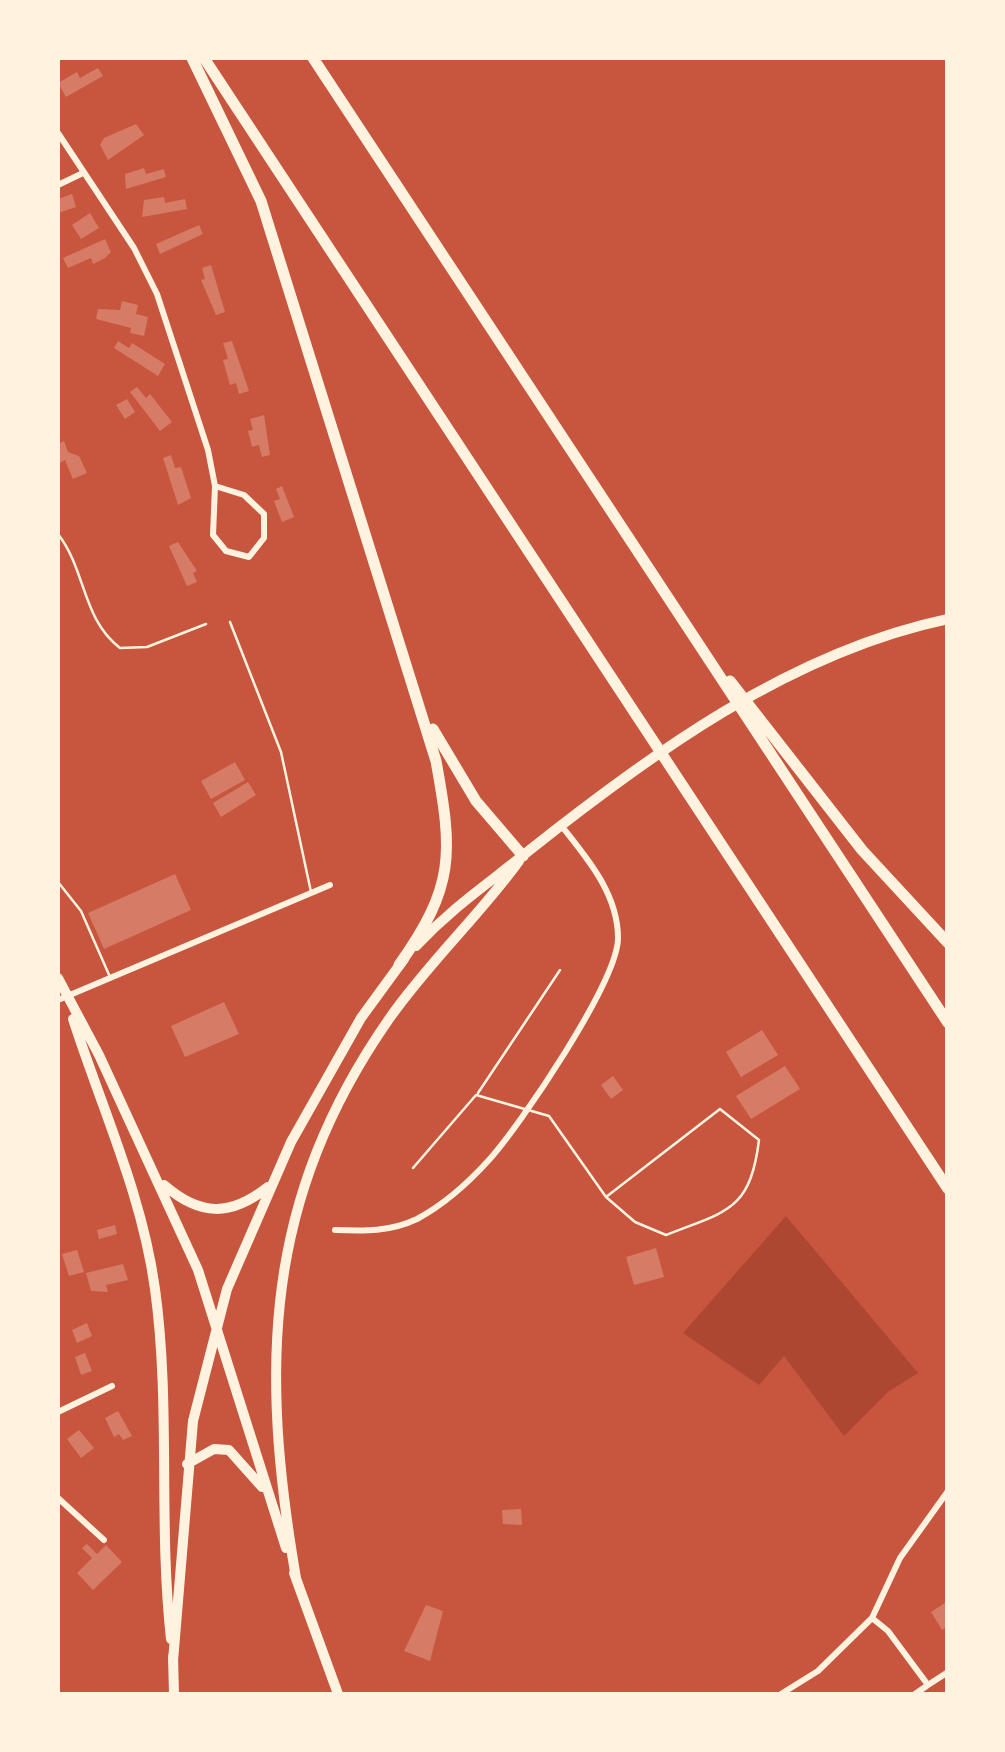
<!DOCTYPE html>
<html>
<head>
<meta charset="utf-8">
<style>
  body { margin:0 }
  #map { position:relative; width:1005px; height:1752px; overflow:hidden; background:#c8553d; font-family:Montserrat,sans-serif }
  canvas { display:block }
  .frame { position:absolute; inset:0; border:60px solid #fff3e0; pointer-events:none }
</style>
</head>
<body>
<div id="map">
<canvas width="1005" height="1752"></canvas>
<div class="frame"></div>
</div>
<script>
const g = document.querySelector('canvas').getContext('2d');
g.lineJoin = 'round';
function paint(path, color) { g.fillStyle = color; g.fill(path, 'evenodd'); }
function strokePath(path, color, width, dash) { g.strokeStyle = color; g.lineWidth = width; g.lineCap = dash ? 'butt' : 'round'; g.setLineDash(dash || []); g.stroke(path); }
const green = new Path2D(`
  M786,1216L918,1373L889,1391L844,1436L784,1356L759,1385L683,1333Z`);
const building = new Path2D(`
  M98,68L103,76L66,97L58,83L77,72L80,78Z
  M136,124L144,135L108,160L100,145L104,138Z
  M144,168L146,174L164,169L166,177L126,189L125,174Z
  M72,194L76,207L58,213V199Z
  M164,197L165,203L185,199L187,209L142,217L144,200Z
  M90,213L99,228L81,239L72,225Z
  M199,225L203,234L160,254L156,244Z
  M105,239L111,252L105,258L93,264L91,258L68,268L63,258Z
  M211,265L225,312L216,315L201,280L205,279L202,268Z
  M122,301L138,305L136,314L148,317L144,336L130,333L131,328L96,319L98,309L120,310Z
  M118,341L129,348L132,343L165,364L158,376L114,348Z
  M232,341L249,391L239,394L236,383L230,385L223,360L228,359L223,343Z
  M137,387L146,398L150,394L172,422L160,431L130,392Z
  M127,399L135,412L125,419L116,405Z
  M264,415L270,455L262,457L259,445L252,447L248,431L253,430L250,419Z
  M64,441L68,452L79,456L87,473L73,479L65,460L58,464V444Z
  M171,455L175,468L181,467L191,498L178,505L163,458Z
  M282,486L294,517L282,522L274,501L280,499L276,489Z
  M178,542L197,571L193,573L197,582L187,586L169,546Z
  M235,762L245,780L211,799L201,781Z
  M248,782L256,795L221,817L213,803Z
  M175,874L191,910L104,949L88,913Z
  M224,1002L239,1034L185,1057L171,1026Z
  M762,1030L778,1055L741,1077L726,1052Z
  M785,1066L800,1089L751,1119L736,1096Z
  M613,1076L623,1090L611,1099L601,1085Z
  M115,1225L117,1234L99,1239L97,1230Z
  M656,1248L664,1277L634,1285L626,1257Z
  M77,1250L84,1272L69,1276L62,1254Z
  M123,1264L128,1280L106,1285L108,1292L91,1291L86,1273Z
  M87,1323L92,1336L77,1343L72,1330Z
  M85,1353L92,1371L81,1375L75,1357Z
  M118,1411L132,1436L123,1440L119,1434L114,1437L105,1418Z
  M79,1430L94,1448L81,1458L67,1439Z
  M521,1509L522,1525L503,1524L502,1510Z
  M87,1544L97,1554L106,1545L122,1562L93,1590L77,1573L92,1558L82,1548Z
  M948,1601V1626L942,1630L931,1612Z
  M426,1605L443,1611L430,1661L404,1651Z`);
const service = new Path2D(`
  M58,534C86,570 82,619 120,648L147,647L206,624
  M230,622L281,752L311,892
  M58,882L81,911L110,977
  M478,1093L560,970
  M413,1168L476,1095L549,1116L606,1197L635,1222L666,1235C726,1211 750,1212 759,1140L720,1109L606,1197`);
const minor = new Path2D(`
  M58,133L134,248L157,294L208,450L215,486L213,535L226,551L249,557L264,538V514L244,495L215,486
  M58,185L83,173
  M58,1000L330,885
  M335,1230C364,1231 390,1232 417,1219C443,1205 468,1183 488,1161C520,1126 618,981 618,938C618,893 586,857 560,824
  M58,1412L112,1386
  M58,1498L104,1540
  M872,1618L900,1558L948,1491
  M928,1685L948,1672
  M781,1694L818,1671L872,1618L888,1631L928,1685L915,1694`);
const primary = new Path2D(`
  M416,946C453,907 485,886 526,853C649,755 790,652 948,619
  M58,978L99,1055L198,1270L286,1548
  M73,1019C102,1109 142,1194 155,1289C171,1405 158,1522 171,1639
  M164,1185C200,1216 230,1217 268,1187
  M187,1464L214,1449L229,1450L262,1487
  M294,1573L338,1694
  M296,1578C260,1368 263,1200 389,1019C429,962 479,916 519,861
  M173,1656L174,1694
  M173,1661L193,1421L227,1289L291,1142L361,1018L404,959`);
const motorway = new Path2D(`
  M192,58L261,201L436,761C453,854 455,886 399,965
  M204,58L948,1189
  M313,58L948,1023
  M730,681L862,850L948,943
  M433,729L476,801L523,856`);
paint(green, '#ae4732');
paint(building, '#d67c66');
strokePath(service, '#fff3e0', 2.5);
strokePath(minor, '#fff3e0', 6);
strokePath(primary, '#fff3e0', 10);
strokePath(motorway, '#fff3e0', 11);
</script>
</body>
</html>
